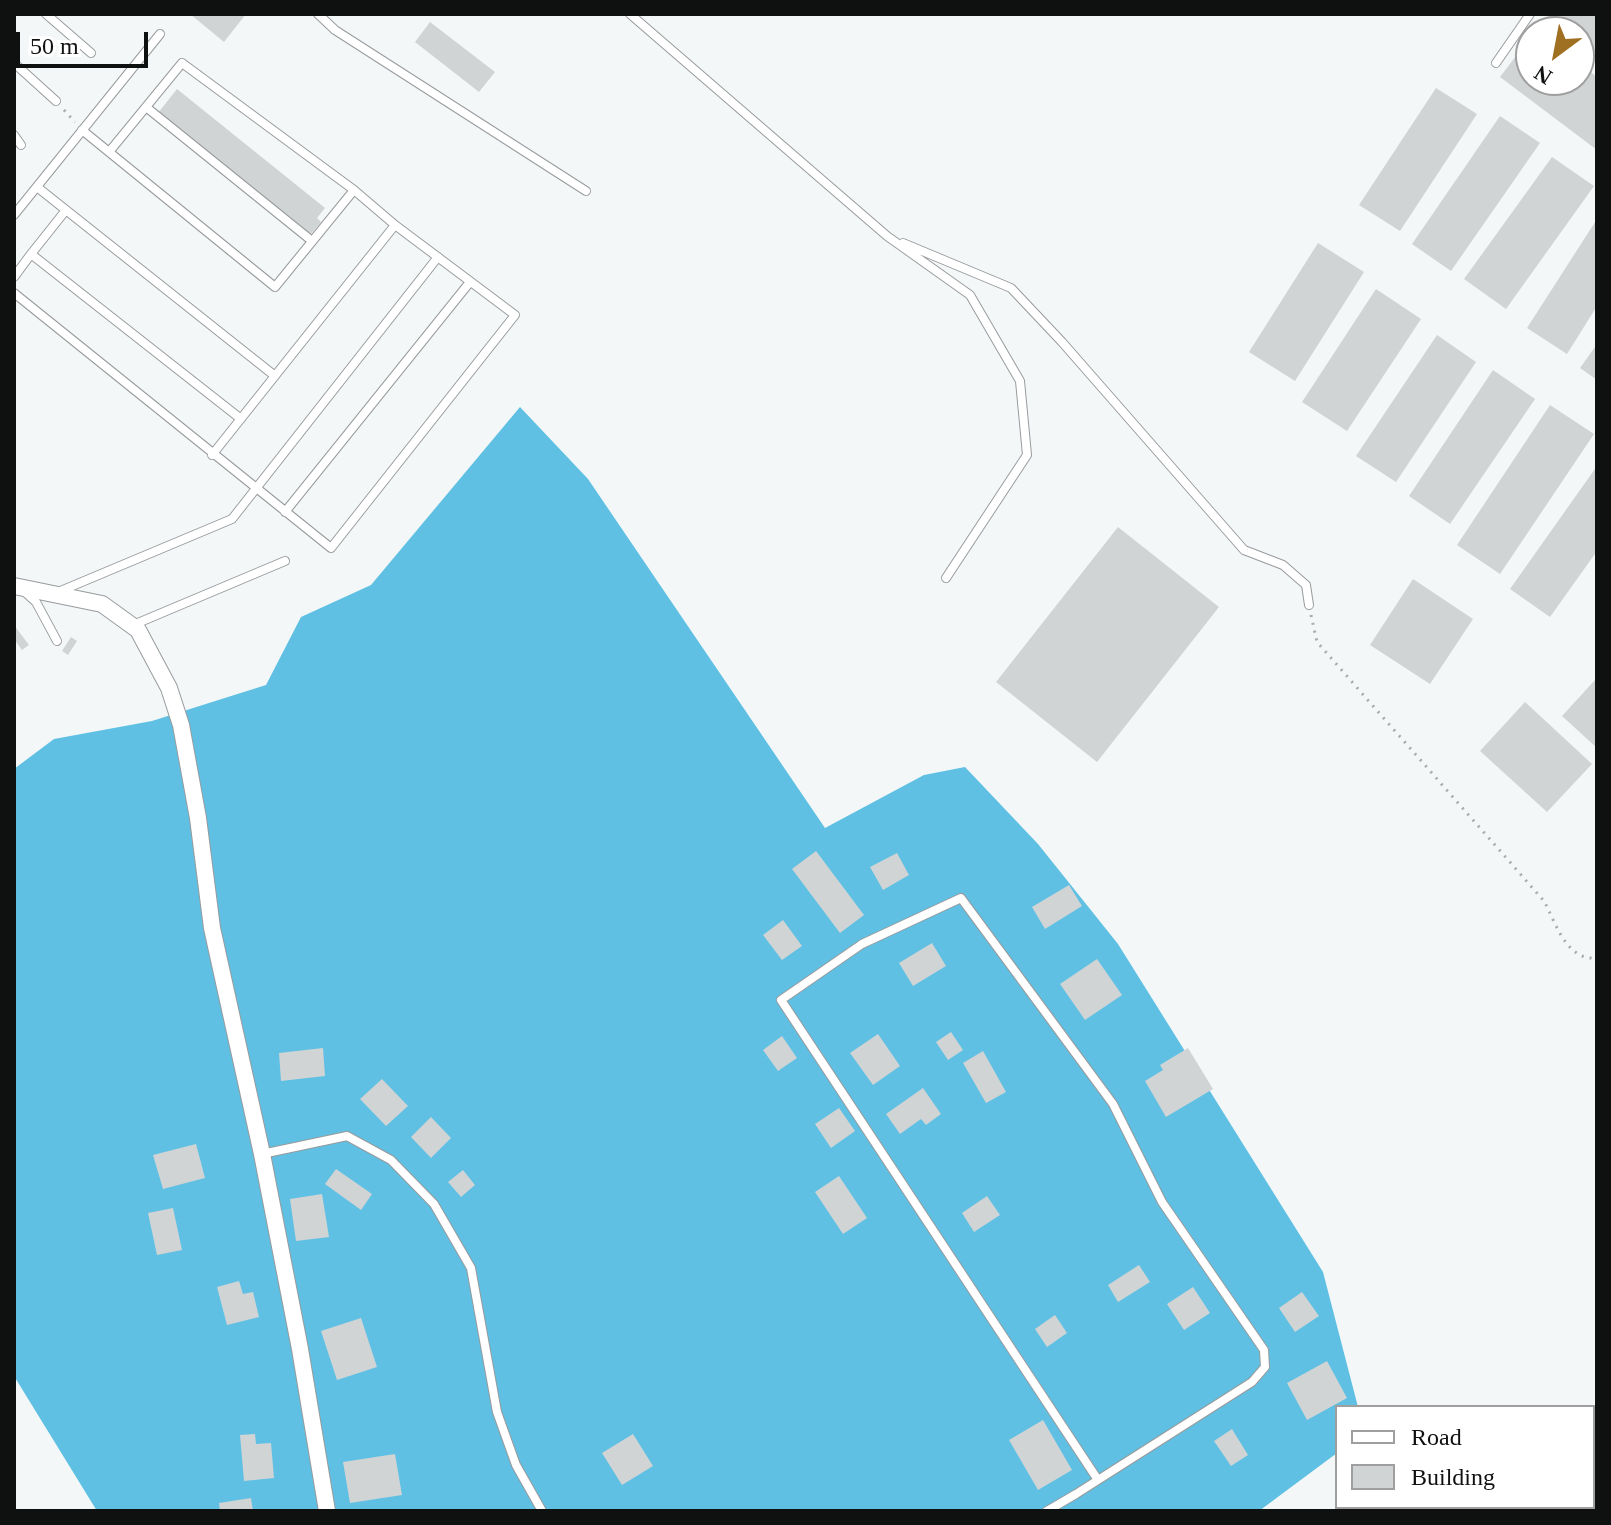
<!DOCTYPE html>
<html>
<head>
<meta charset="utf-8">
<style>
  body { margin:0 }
  #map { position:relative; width:1611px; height:1525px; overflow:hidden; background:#f3f7f8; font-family:"Times New Roman",serif }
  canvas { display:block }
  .frame { position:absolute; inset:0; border:16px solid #0f1010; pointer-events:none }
  .legend { position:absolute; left:1335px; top:1405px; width:260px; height:104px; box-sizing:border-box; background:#fff; border:2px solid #9f9f9f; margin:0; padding:10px 14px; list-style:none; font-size:24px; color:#0f1010 }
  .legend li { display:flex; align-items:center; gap:16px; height:40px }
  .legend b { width:40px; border:2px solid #9f9f9f }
  .north { position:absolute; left:1515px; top:16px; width:80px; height:80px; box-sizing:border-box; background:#fff; border:2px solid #9f9f9f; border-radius:50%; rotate:212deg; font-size:22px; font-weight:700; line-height:32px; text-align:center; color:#0f1010 }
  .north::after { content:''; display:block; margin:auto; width:28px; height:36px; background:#9f6f22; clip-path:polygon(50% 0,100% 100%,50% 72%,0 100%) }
  .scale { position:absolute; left:16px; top:32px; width:132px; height:36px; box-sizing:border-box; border:4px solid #0f1010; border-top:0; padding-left:10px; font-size:24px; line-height:28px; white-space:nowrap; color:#0f1010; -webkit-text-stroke:6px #fff; paint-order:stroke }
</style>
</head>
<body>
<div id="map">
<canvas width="1611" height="1525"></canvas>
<div class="frame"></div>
<ul class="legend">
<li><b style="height:10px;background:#fff"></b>Road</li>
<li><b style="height:22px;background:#d0d4d5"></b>Building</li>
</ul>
<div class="north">N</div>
<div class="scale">50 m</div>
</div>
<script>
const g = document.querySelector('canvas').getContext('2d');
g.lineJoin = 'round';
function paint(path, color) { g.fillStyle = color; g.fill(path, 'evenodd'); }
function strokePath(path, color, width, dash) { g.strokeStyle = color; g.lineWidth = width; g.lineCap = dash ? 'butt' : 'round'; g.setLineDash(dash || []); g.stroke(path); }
const forest = new Path2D(`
  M520,407L588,479L825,828L924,775L965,767L1038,844L1118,944L1323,1272L1358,1407H1337V1453L1259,1511H97L14,1376V769L54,739L152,721L266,685L301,617L371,585Z`);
const building = new Path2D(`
  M190,14H246L224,42Z
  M1549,14H1597V54L1579,40V32H1568L1547,17Z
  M430,22L495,72L479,92L415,42Z
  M1531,36V80H1579V63L1597,77V150L1500,77Z
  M1436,88L1477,114L1400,231L1359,205Z
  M177,89L325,208L317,218L321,222L310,235L158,113Z
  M1500,116L1540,143L1451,271L1412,244Z
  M1552,157L1594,186L1506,309L1464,279Z
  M1597,219V306L1567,354L1527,328Z
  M1318,243L1364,272L1295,381L1249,352Z
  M1376,289L1421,319L1347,431L1302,402Z
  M1437,335L1476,362L1396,482L1356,456Z
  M1597,344V380L1580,368Z
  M1493,370L1535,399L1450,524L1409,496Z
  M1550,405L1594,434L1500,574L1457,545Z
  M1597,466V551L1550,617L1510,589Z
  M1118,527L1219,607L1097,762L996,682Z
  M1413,579L1473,619L1430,684L1370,645Z
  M14,625L29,645L22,650L14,639Z
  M71,637L77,641L68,655L62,651Z
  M1595,680L1597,682V748L1562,716Z
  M1525,702L1592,764L1547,812L1480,751Z
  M816,851L864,915L840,933L792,869Z
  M897,853L909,875L883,890L870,867Z
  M1069,885L1082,906L1045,929L1032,907Z
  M783,920L802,946L782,960L763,935Z
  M932,943L946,966L913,986L899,963Z
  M1097,959L1122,995L1085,1020L1060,984Z
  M951,1032L963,1050L948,1060L936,1042Z
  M878,1034L900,1066L873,1085L850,1053Z
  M782,1036L797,1058L778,1071L763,1050Z
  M323,1048L325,1076L281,1081L279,1053Z
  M1188,1048L1213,1089L1166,1117L1145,1081L1163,1070L1160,1065Z
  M983,1051L1006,1092L986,1103L963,1063Z
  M382,1079L408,1106L386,1126L360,1099Z
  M923,1088L941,1114L926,1125L921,1119L900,1134L886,1114Z
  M839,1108L855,1131L831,1148L815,1124Z
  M431,1117L451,1138L431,1158L411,1137Z
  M196,1144L205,1178L163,1189L153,1155Z
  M336,1169L372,1194L361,1210L325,1184Z
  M463,1170L475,1185L461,1197L448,1182Z
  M839,1176L867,1218L843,1234L815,1192Z
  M322,1194L329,1237L296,1241L290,1199Z
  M987,1196L1000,1215L974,1232L962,1213Z
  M173,1208L182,1250L157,1255L148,1213Z
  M1139,1265L1150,1282L1118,1302L1108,1285Z
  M239,1281L243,1294L253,1292L259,1317L227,1325L217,1287Z
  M1193,1287L1210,1313L1184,1330L1167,1304Z
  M1302,1292L1319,1316L1295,1332L1279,1308Z
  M1055,1315L1067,1333L1047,1347L1035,1329Z
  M361,1318L377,1367L337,1380L321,1331Z
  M1327,1361L1347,1398L1307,1420L1287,1383Z
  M1043,1420L1072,1470L1038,1490L1009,1440Z
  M1232,1429L1248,1455L1231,1466L1214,1441Z
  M255,1434L256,1444L271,1443L274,1478L244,1481L240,1435Z
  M633,1434L653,1466L622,1485L602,1453Z
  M395,1454L402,1495L350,1503L343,1462Z
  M251,1498L253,1511H220L219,1503Z`);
const path = new Path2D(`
  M64,110L75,122
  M1311,615L1317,642L1544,901C1556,923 1566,961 1597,958`);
const lane = new Path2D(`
  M46,14L91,53
  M318,14L335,30L586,191
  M630,14L887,236L970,295L1020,381L1027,455L946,578
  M14,63L56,101
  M1496,63L1530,14
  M146,107L312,241
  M82,130L109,152
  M14,135L21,145
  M37,187L275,376
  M354,190L275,287L109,152L182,63L354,190L395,225
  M66,210L31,254L241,419
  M14,215L160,34
  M903,243L1011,288L1062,342L1244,550L1283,565L1306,585L1309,605
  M14,277L31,254
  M14,293L331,548L515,315L395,225L212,455
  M285,512L470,282
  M25,592L36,602L57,641
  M58,592L232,519L438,257
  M133,625L285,561
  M262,1154L347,1136L391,1160L434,1204L471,1268L497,1412L516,1465L542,1511
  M1047,1511L1076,1494L1252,1382L1265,1367L1264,1350L1162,1202L1113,1104L961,898L862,944L781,1000L1098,1480`);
const street = new Path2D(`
  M14,586L102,604L138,630L169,688L181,725L198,818L212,928L262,1154L300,1349L327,1511`);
paint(forest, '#5fc0e3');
paint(building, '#d0d4d5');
strokePath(lane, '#989b9d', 10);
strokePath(street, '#989b9d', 18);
strokePath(path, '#a8abac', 3, [2, 6]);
strokePath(lane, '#fff', 8);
strokePath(street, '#fff', 16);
</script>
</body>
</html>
